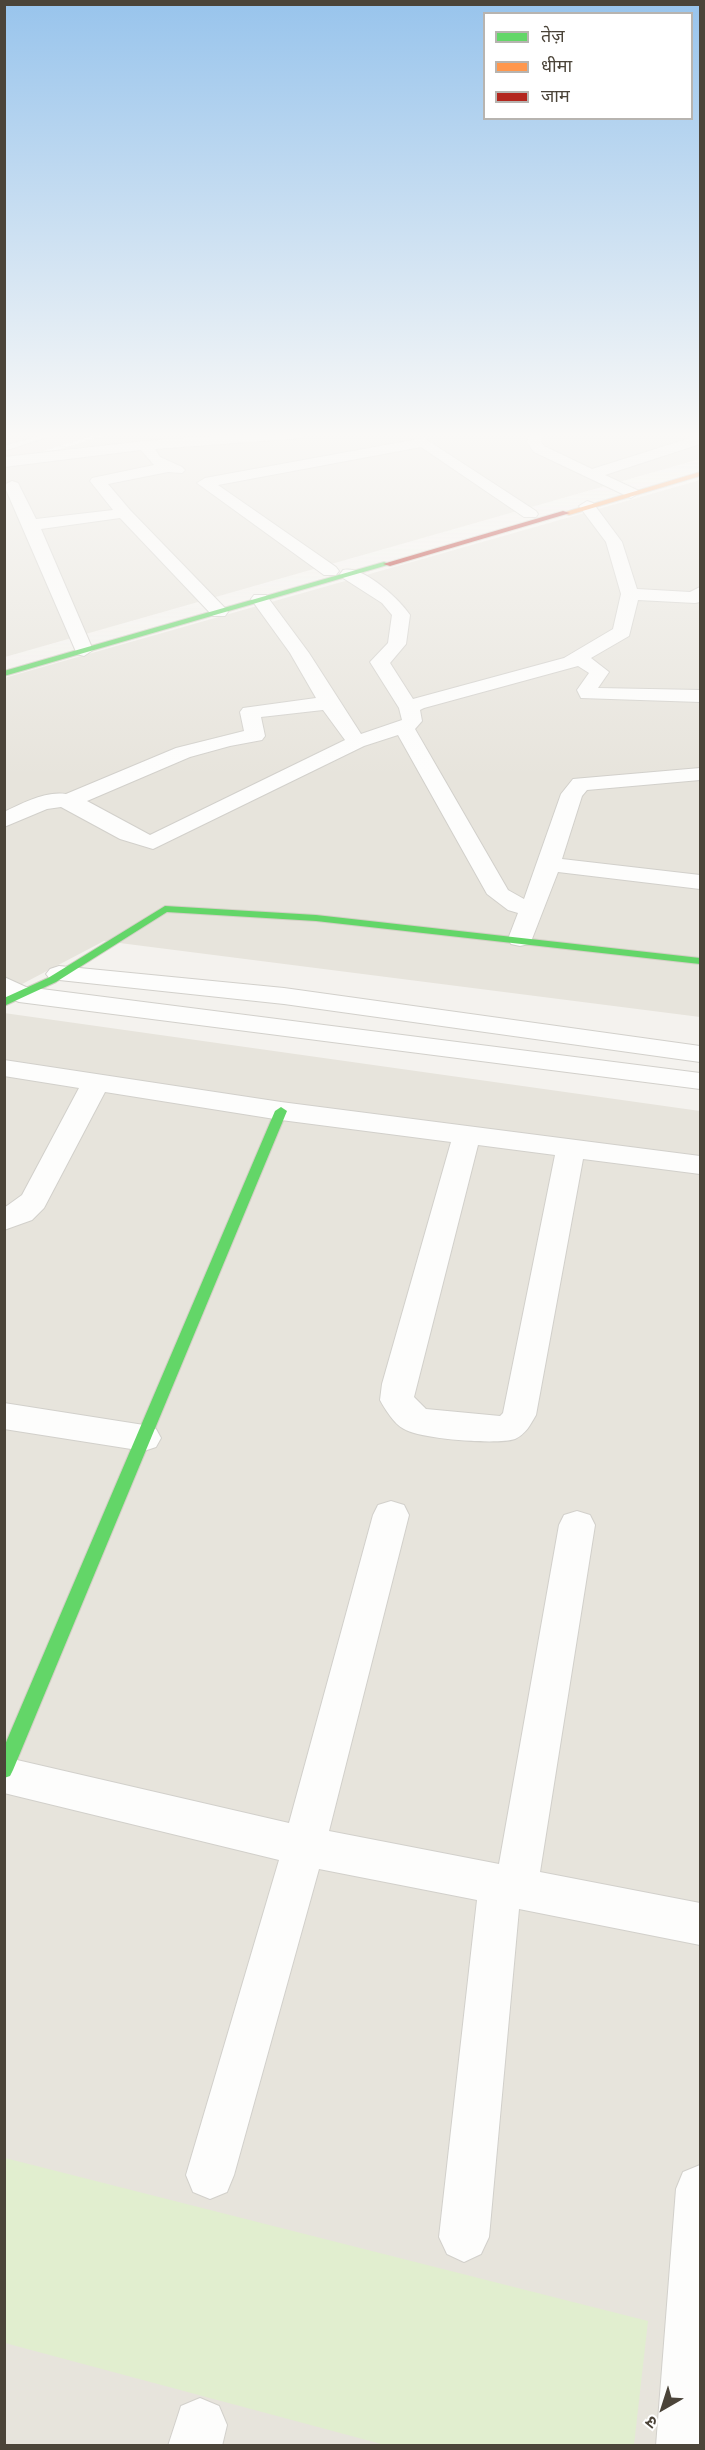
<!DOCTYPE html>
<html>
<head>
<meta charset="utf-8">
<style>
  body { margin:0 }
  #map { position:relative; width:705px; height:2450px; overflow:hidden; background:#f4f2ee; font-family:Raleway,"Noto Sans Devanagari",sans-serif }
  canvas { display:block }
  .frame { position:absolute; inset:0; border:6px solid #4b4439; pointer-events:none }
  .legend { position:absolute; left:483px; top:12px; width:210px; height:108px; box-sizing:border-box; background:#fff; border:2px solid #b7b4b0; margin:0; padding:8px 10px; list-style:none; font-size:18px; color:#4b4439 }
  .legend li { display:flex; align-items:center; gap:12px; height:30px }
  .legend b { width:30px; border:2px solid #b7b4b0 }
  .north { position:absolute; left:633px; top:2378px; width:60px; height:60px; -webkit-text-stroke:4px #fff; paint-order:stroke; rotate:219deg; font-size:16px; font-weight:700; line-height:24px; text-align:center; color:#4b4439 }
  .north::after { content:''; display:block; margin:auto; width:21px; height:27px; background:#4b4439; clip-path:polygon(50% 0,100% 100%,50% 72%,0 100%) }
</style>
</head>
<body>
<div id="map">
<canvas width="705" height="2450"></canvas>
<div class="frame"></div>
<ul class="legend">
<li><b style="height:8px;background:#63d668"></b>तेज़</li>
<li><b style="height:8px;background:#ff974d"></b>धीमा</li>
<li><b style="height:8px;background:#b3261e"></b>जाम</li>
</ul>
<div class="north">उ</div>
</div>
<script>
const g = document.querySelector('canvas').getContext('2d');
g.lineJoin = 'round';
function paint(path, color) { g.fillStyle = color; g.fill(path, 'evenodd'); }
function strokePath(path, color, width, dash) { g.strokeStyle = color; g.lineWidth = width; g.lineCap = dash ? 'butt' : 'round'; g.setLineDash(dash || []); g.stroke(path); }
const residential = new Path2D(`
  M109,434H700V459L5,657L4,466Z
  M700,480V1017L104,941L5,993L4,678Z
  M4,1013L700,1111V2445H5Z`);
const medical = new Path2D(`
  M5,434H98L5,463Z`);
const green = new Path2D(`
  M5,2158L648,2321L634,2445H385L5,2343Z`);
const lane = new Path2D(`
  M46,434H57L4,451V446Z`);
const street = new Path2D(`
  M243,434H309L302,438L155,449L160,457L182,467L185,470L182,473L168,472L108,484L130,510L225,608L228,612L225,616H213L120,518L41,529L93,650L84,656L77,654L4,485L12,481L18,483L36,519L113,510L90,481L92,478L154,465L141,450L4,467V457L145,441Z
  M530,434H544L541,442L544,446L592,469L700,435V444L605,475L637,490L639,493L631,498L534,452L527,442Z
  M424,438L536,511L538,514L536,517H524L421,447L218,485L336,567L339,571L336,575H324L197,483L205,478Z
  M587,501L593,503L622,542L637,589L690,592L700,587V602L695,603L638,600L629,636L591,658L609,672L598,688L700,690V702L581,698L577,690L589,673L578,666L424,708L420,710L422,721L415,729L508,890L524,899L561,794L573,779L700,768V780L587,790L582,796L562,859L700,875V889L558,872L532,939L529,944L520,946L511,944L508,939L518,913L508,910L487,894L398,735L364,746L153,849L120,839L61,807L47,809L4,827V812C23,803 45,791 66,794L176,748L244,731L240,712L243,708L316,698L290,653L251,599L254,595H266L309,653L361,734L402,720L399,708L370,662L388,643L392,615L382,603L343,578L340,574L343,570C363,565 399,599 410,615L406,644L390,663L413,699L564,658L613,629L621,594L606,542L579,506ZM323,710L345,740L150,835L87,801L190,757L230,746L262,740L265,736L261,717Z
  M59,966L284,988L700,1046V1062L284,1004L50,979L46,974L50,969Z
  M4,977L26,987L700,1073V1089L19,1002L4,996Z
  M4,1060L281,1102L700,1156V1174L583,1159L536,1415C530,1425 526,1434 515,1439C498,1445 419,1439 404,1429C394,1424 385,1409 380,1400L382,1384L451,1142L281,1120L105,1092L44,1208L32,1220L4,1230V1208L22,1195L79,1088L4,1076ZM478,1145L555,1155L503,1413L500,1416L426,1409L414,1397Z
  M4,1403L144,1425L156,1429L161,1438L156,1447L144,1451L4,1429Z
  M391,1501L404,1505L409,1515L329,1831L499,1864L559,1525L564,1515L577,1511L590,1515L595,1525L540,1872L700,1903V1945L519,1909L489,2237L481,2254L464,2262L447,2254L439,2237L477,1900L319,1869L234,2175L227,2192L210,2199L193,2192L186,2175L279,1860L4,1793V1757L289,1823L373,1515L378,1505Z
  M700,2165V2446H656L676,2189L683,2172Z
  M200,2398L219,2406L227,2425L222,2446H168L181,2406Z`);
const fast = new Path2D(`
  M384,562L391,564L4,676V671Z
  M165,906L316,915L700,958V964L316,921L167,912L56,982L4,1006V998L48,978Z
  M281,1107L287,1111L13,1770L10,1776L4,1778V1747L275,1111Z`);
const slow = new Path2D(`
  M700,472V476L569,515L562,513Z`);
const jam = new Path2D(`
  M563,511L570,513L390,566L383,564Z`);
paint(residential, '#e7e4dc');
paint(medical, '#eee3df');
paint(green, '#e1eecf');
strokePath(lane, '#d2d0cb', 2);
strokePath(street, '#d2d0cb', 2);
strokePath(fast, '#d3cfc5', 2);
strokePath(slow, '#d3cfc5', 2);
strokePath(jam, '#d3cfc5', 2);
paint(lane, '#fdfdfc');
paint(street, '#fdfdfc');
paint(fast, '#63d668');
paint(slow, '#ff974d');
paint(jam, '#b3261e');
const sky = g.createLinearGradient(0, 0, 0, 777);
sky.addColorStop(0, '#98c4ec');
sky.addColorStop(0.56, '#faf9f7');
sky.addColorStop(1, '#faf9f700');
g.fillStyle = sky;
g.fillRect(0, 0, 705, 777);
</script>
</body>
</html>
